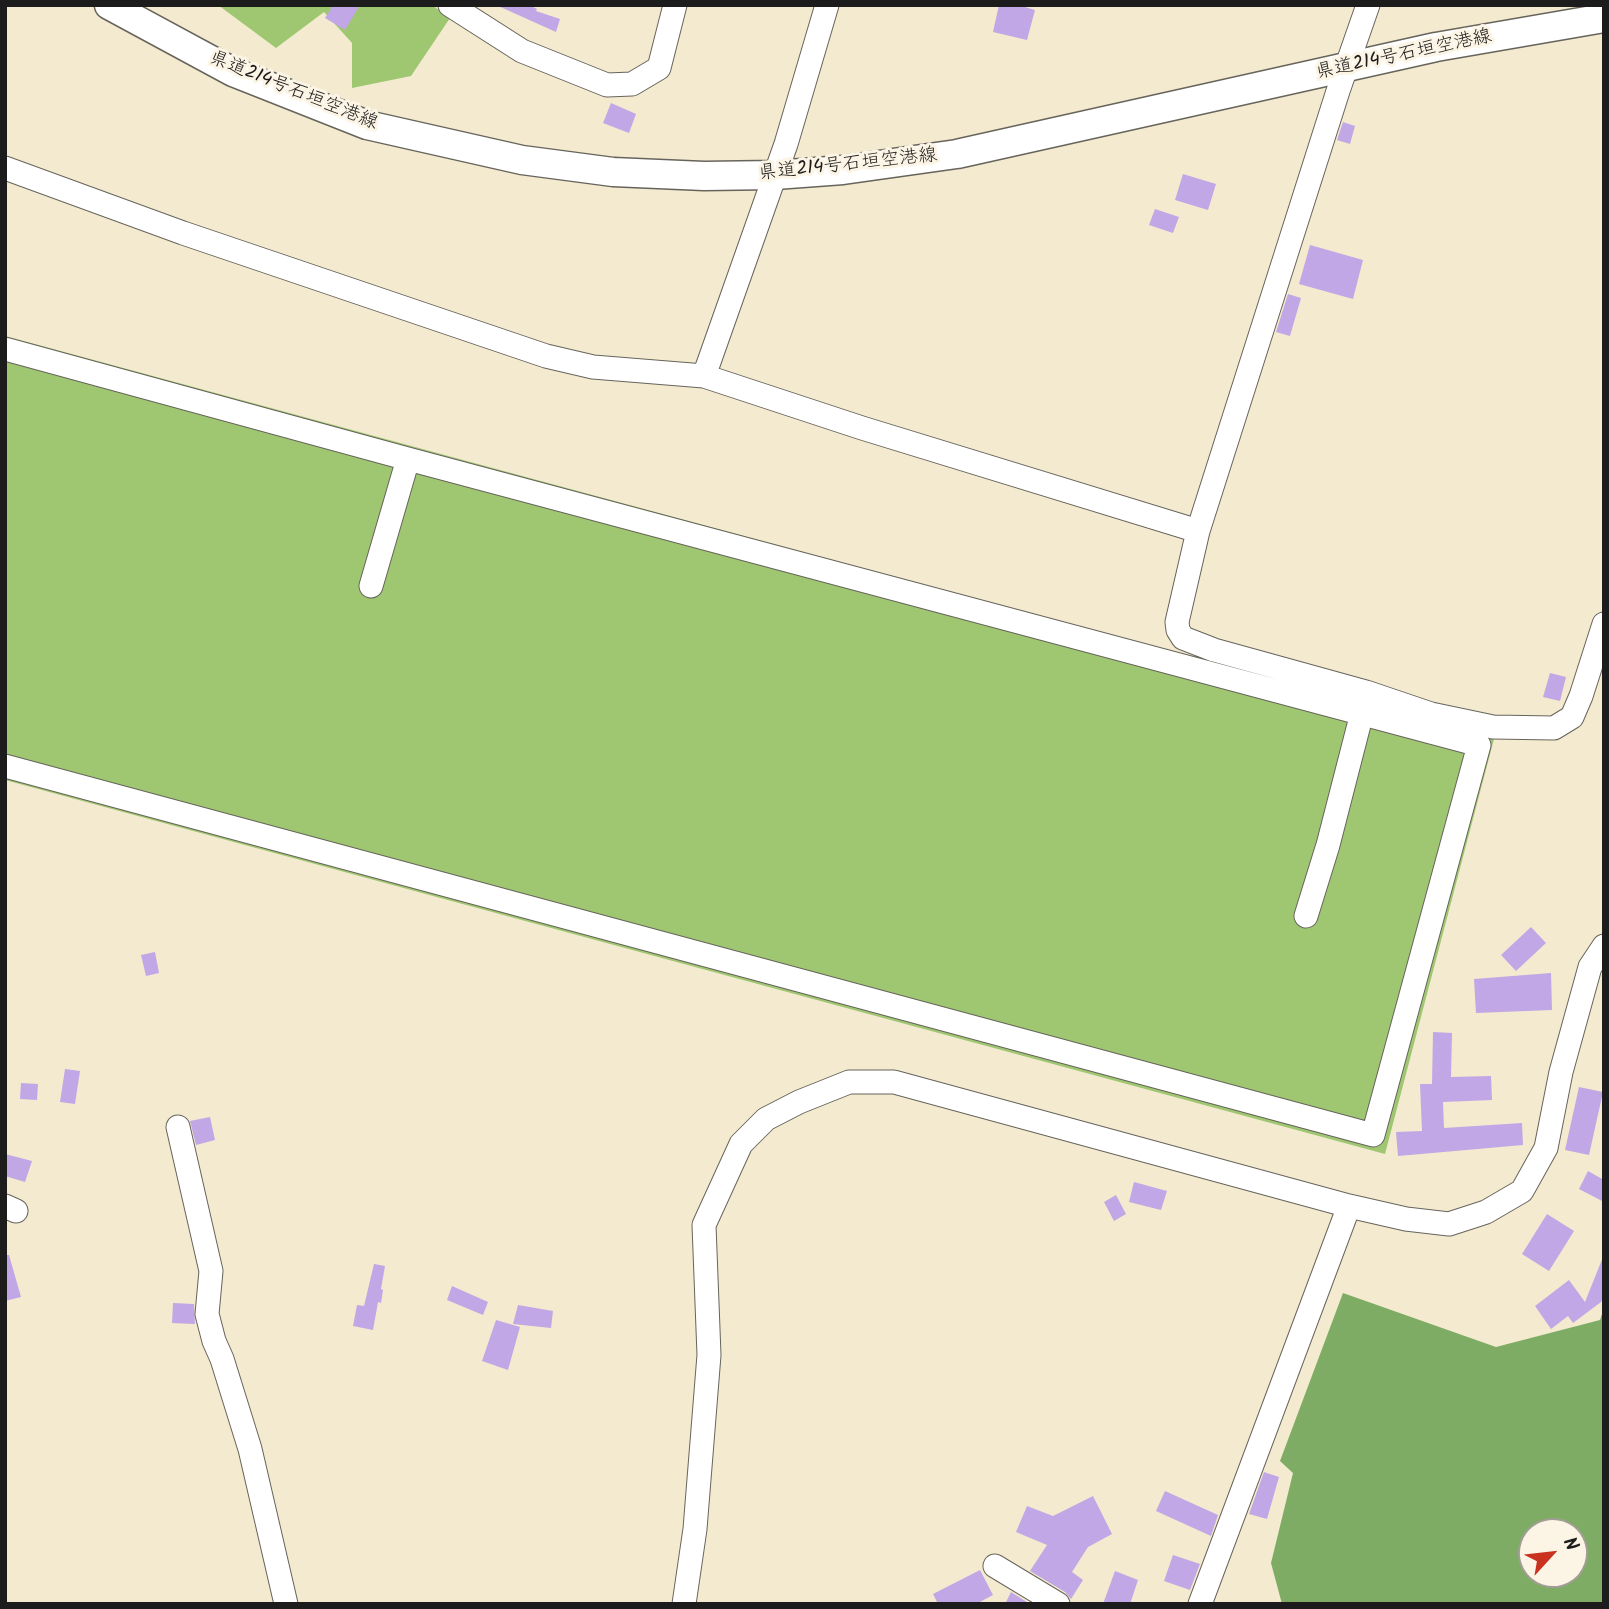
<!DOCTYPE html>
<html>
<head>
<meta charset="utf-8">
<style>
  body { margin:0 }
  #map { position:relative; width:1609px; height:1609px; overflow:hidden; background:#f3ead0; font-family:Kalam,sans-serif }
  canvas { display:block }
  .frame { position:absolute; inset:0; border:7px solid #1c1c1c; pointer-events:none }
  .north { position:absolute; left:1518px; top:1518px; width:70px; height:70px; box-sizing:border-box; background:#fcf5e5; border:2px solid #a29e95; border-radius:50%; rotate:63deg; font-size:19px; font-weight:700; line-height:28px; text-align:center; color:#1c1c1c }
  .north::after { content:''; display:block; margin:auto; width:24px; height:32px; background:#c8321e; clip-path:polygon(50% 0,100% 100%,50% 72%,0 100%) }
</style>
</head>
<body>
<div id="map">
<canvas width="1609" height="1609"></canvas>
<div class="frame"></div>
<div class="north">N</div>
</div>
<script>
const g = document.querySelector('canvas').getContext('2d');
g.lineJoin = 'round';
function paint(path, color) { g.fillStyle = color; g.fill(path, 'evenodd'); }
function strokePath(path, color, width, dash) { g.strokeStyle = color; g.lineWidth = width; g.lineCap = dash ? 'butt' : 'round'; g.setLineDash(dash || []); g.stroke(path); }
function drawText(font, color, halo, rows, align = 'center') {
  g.font = font + ' Kalam,"Klee One",sans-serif'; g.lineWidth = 6; g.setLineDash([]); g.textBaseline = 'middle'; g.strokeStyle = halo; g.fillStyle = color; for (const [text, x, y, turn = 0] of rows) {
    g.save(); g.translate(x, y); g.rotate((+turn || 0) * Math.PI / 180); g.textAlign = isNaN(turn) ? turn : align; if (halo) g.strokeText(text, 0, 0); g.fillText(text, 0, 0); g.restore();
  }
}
const green = new Path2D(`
  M218,5H432L450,18L411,76L352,88V43L324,12L276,48Z
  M5,336L1494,739L1385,1154L5,780Z`);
const forest = new Path2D(`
  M1343,1293L1496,1347L1600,1320L1604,1308V1604H1282L1271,1563L1293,1473L1280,1461ZM1532,1532H1574V1574H1532Z`);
const building = new Path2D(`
  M333,5H360L345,30L325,18Z
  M496,5H529L537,9L536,11L560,19L556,32Z
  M999,5H1018L1035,10L1027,40L993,32Z
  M611,103L636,114L629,133L603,123Z
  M1343,122L1355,126L1350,144L1337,140Z
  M1183,174L1216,184L1208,210L1175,200Z
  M1155,209L1179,217L1173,233L1149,225Z
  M1310,245L1363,260L1353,299L1299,284Z
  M1288,294L1301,298L1290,336L1276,332Z
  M1550,673L1566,677L1560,701L1543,697Z
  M1531,927L1546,943L1516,971L1501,955Z
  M155,952L159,973L146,976L141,955Z
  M1551,973L1552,1010L1476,1013L1474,979Z
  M1433,1032L1452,1033L1451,1077L1491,1076L1492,1100L1443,1102L1444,1128L1522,1123L1523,1145L1398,1156L1396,1132L1422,1131L1420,1084H1432Z
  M65,1069L80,1071L75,1104L60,1102Z
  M21,1083L38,1084L37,1100L20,1099Z
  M1579,1087L1603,1092L1589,1155L1565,1150Z
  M210,1117L215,1140L196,1145L190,1121Z
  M5,1154L32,1161L25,1182L5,1176Z
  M1588,1171L1604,1180V1202L1579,1189Z
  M1134,1182L1167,1191L1161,1210L1129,1202Z
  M1116,1195L1126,1214L1114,1221L1104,1202Z
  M1547,1214L1574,1231L1549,1271L1522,1254Z
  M5,1255H9L21,1297L5,1301Z
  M1603,1257L1604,1296L1601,1302L1573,1323L1568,1316L1551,1329L1535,1306L1569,1280L1585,1302Z
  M374,1264L385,1266L381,1289L383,1290L381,1303L378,1302L373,1330L353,1326L357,1305L364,1306Z
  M452,1286L488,1302L483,1315L447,1300Z
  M173,1303L194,1304L195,1324L172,1323Z
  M518,1305L553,1311L551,1328L513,1324Z
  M496,1320L520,1327L508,1370L482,1361Z
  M1264,1472L1279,1477L1267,1519L1249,1514Z
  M1165,1491L1218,1515L1211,1536L1156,1511Z
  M1093,1496L1112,1534L1088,1547L1072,1572L1083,1580L1071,1599L1065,1592L1030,1571L1047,1545L1016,1532L1027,1506L1053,1516Z
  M1173,1555L1200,1564L1190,1590L1164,1581Z
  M980,1570L993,1595L976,1604H938L933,1594Z
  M1115,1571L1138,1580L1130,1604H1103Z
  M1011,1592L1030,1604H1005Z`);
const minor = new Path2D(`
  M450,5L522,51L607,85L632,84L659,68L675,5
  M1368,5L1338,91L1198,531L1177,622L1178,630L1183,638L1214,650L1366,692L1431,714L1493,727L1554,728L1572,717L1581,696L1604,624
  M5,168L183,233L546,356L593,367L704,376L862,428L1198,531
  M5,349L408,459L1479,745L1373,1135L5,766
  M704,376L786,144L827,5
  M371,586L408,459
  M1306,916L1328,845L1362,713
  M178,1127L211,1271L207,1314L214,1341L222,1359L250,1449L286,1604
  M5,1206L16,1211
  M995,1566L1058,1604
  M684,1604L695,1529L709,1355L704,1225L741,1144L766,1119L799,1102L849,1082H894L1349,1206L1406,1219L1449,1224L1486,1212L1522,1191L1546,1148L1561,1072L1590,967L1604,946
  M1200,1604L1349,1206`);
const major = new Path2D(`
  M109,5L233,72L367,125L522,160L613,172L704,176L775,175L843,170L957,154L1436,47L1604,18`);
const streetNames = [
  ["県道214号石垣空港線",1404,56,-12],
  ["県道214号石垣空港線",293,92,22],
  ["県道214号石垣空港線",848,166,-6]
];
paint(green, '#9fc772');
paint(forest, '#7fac64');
paint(building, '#c1a7e5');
strokePath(minor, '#67645b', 25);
strokePath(major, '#67645b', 31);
strokePath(minor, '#fff', 23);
strokePath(major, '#fff', 28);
drawText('19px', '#1c1c1c', '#fcf5e5', streetNames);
</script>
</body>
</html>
